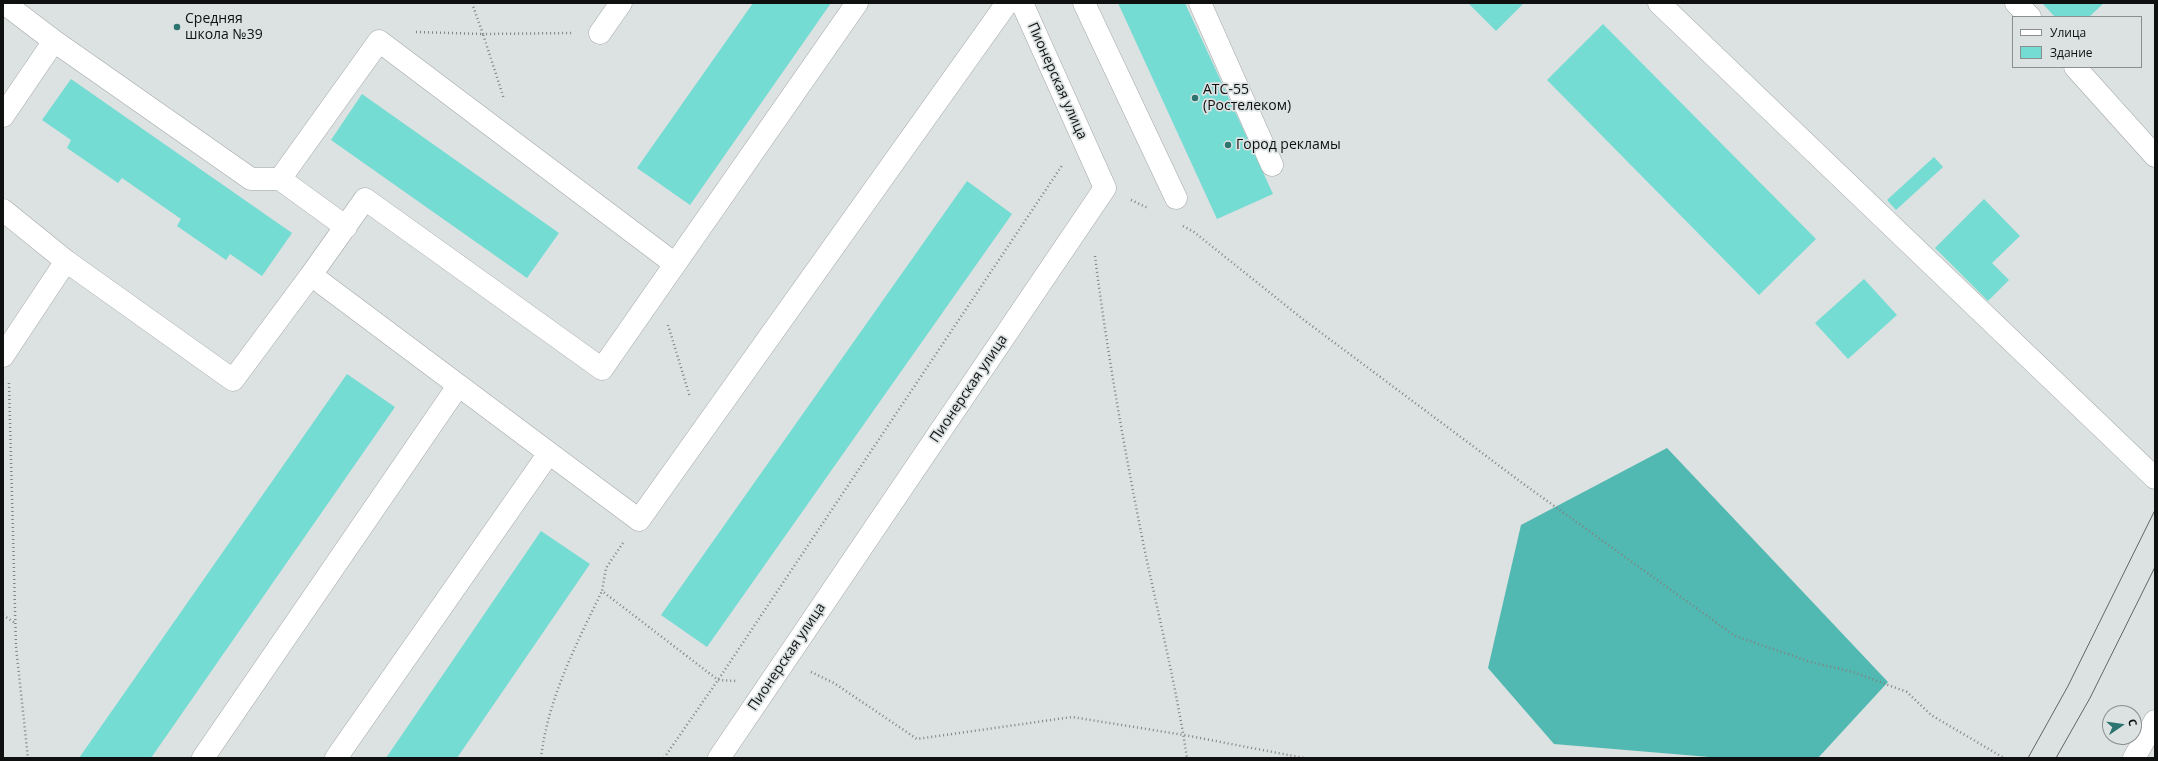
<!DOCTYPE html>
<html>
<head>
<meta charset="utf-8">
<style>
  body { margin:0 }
  #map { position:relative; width:2158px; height:761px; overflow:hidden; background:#dce1e1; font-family:"Open Sans",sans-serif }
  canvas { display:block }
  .frame { position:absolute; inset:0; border:4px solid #0f1111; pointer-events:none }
  .legend { position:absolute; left:2012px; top:16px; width:130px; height:52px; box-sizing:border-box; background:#dce1e1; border:1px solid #8a8e8e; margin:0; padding:5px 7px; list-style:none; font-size:12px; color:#0f1111 }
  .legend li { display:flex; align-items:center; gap:8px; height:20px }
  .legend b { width:20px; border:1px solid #8a8e8e }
  .north { position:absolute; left:2102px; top:705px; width:40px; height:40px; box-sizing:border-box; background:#dce1e1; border:1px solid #8a8e8e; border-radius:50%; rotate:77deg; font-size:11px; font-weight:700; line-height:16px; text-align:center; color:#0f1111 }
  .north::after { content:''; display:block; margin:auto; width:14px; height:18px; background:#2b746f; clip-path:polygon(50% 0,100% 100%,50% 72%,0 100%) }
</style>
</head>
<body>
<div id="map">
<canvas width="2158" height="761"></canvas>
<div class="frame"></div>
<ul class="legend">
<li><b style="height:5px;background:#fff"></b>Улица</li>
<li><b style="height:11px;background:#75dcd4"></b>Здание</li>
</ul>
<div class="north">С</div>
</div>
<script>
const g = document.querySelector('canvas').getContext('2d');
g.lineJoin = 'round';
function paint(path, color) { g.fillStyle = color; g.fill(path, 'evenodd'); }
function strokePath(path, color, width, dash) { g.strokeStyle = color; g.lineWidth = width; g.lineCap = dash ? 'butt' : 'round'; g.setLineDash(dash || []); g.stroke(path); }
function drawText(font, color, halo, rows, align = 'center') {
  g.font = font + ' "Open Sans",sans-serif'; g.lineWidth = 3.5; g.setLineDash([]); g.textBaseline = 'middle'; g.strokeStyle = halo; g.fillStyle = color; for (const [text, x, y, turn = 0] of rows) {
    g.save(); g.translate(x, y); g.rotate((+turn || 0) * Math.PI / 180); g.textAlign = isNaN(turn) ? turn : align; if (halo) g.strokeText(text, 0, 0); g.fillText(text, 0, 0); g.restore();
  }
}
const forest = new Path2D(`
  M1667,448L1888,682L1818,758H1721L1554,744L1488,668L1521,525Z`);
const building = new Path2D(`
  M753,3H831L690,205L637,168Z
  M1118,3H1185L1273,194L1217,219Z
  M1468,3H1524L1496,31Z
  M2044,3H2104L2089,17H2055L2043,4Z
  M1603,24L1816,239L1759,295L1547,80Z
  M71,79L292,233L262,276L230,254L226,260L177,226L181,219L122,178L118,183L67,148L71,140L42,120Z
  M362,94L559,233L527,278L331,140Z
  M1934,157L1943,167L1896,210L1887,200Z
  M967,181L1012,214L707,647L661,615Z
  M1984,199L2020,236L1992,263L2009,280L1988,301L1935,248Z
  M1864,279L1897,315L1848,359L1815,323Z
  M347,374L395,407L151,758H79Z
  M541,531L590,564L457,758H386Z`);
const path = new Path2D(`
  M472,3L483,34L572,33
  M416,32L483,34L504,99
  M1131,200L1148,208
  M1183,226L1194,232L1304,320L1525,485L1735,636L1814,663L1853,672L1907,692L1931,715L2004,758
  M1095,256C1107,352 1124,447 1143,542C1158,614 1176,685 1187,758
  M668,325L690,397
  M9,383L16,647L28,758
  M623,543L606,568L602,591L718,680L737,681
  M3,615L15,623
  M811,672L834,683L917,739L1072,717L1184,735L1304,758
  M541,758C548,698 576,645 602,591
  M664,758L718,680L1063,164`);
const minor = new Path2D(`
  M4,3L54,41L251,179H280L346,227
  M1084,3L1176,198
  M1200,3L1272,165
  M1659,3L2155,478
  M2016,3L2030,17
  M600,33L621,3
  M2075,67L2155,156
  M3,116L54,41
  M280,179L379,41L675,264
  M3,210L66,261
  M311,275L365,199L602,369L857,3
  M3,356L66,261L233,380L311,275L549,453
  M203,758L458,386
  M336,758L549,453L639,520L1007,3
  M719,758L1105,188L1022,3
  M2134,758L2155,721`);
const tram = new Path2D(`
  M2028,758L2068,686L2155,510
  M2056,758L2090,698L2155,567`);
const markers = [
  [177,27,4,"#2b746f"],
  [1195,98,4,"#2b746f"],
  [1228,145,4,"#2b746f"]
];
const poiNames = [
  ["Средняя",185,19],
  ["школа №39",185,35],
  ["АТС-55",1203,90],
  ["(Ростелеком)",1203,106],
  ["Город рекламы",1236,145]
];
const streetNames = [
  ["Пионерская улица",1057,81,66],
  ["Пионерская улица",969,389,-56],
  ["Пионерская улица",787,657,-56]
];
paint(forest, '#51b9b2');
paint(building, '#75dcd4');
strokePath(minor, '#a3a8a7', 23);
strokePath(path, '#7f8383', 2.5, [1, 3]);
strokePath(minor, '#fff', 22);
strokePath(tram, '#616464', 1);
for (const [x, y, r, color] of markers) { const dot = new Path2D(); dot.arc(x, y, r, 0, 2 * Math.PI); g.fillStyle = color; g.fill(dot); strokePath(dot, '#dce1e1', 1.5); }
drawText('14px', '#0f1111', '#dce1e1', poiNames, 'left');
drawText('14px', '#0f1111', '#dce1e1', streetNames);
</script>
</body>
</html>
